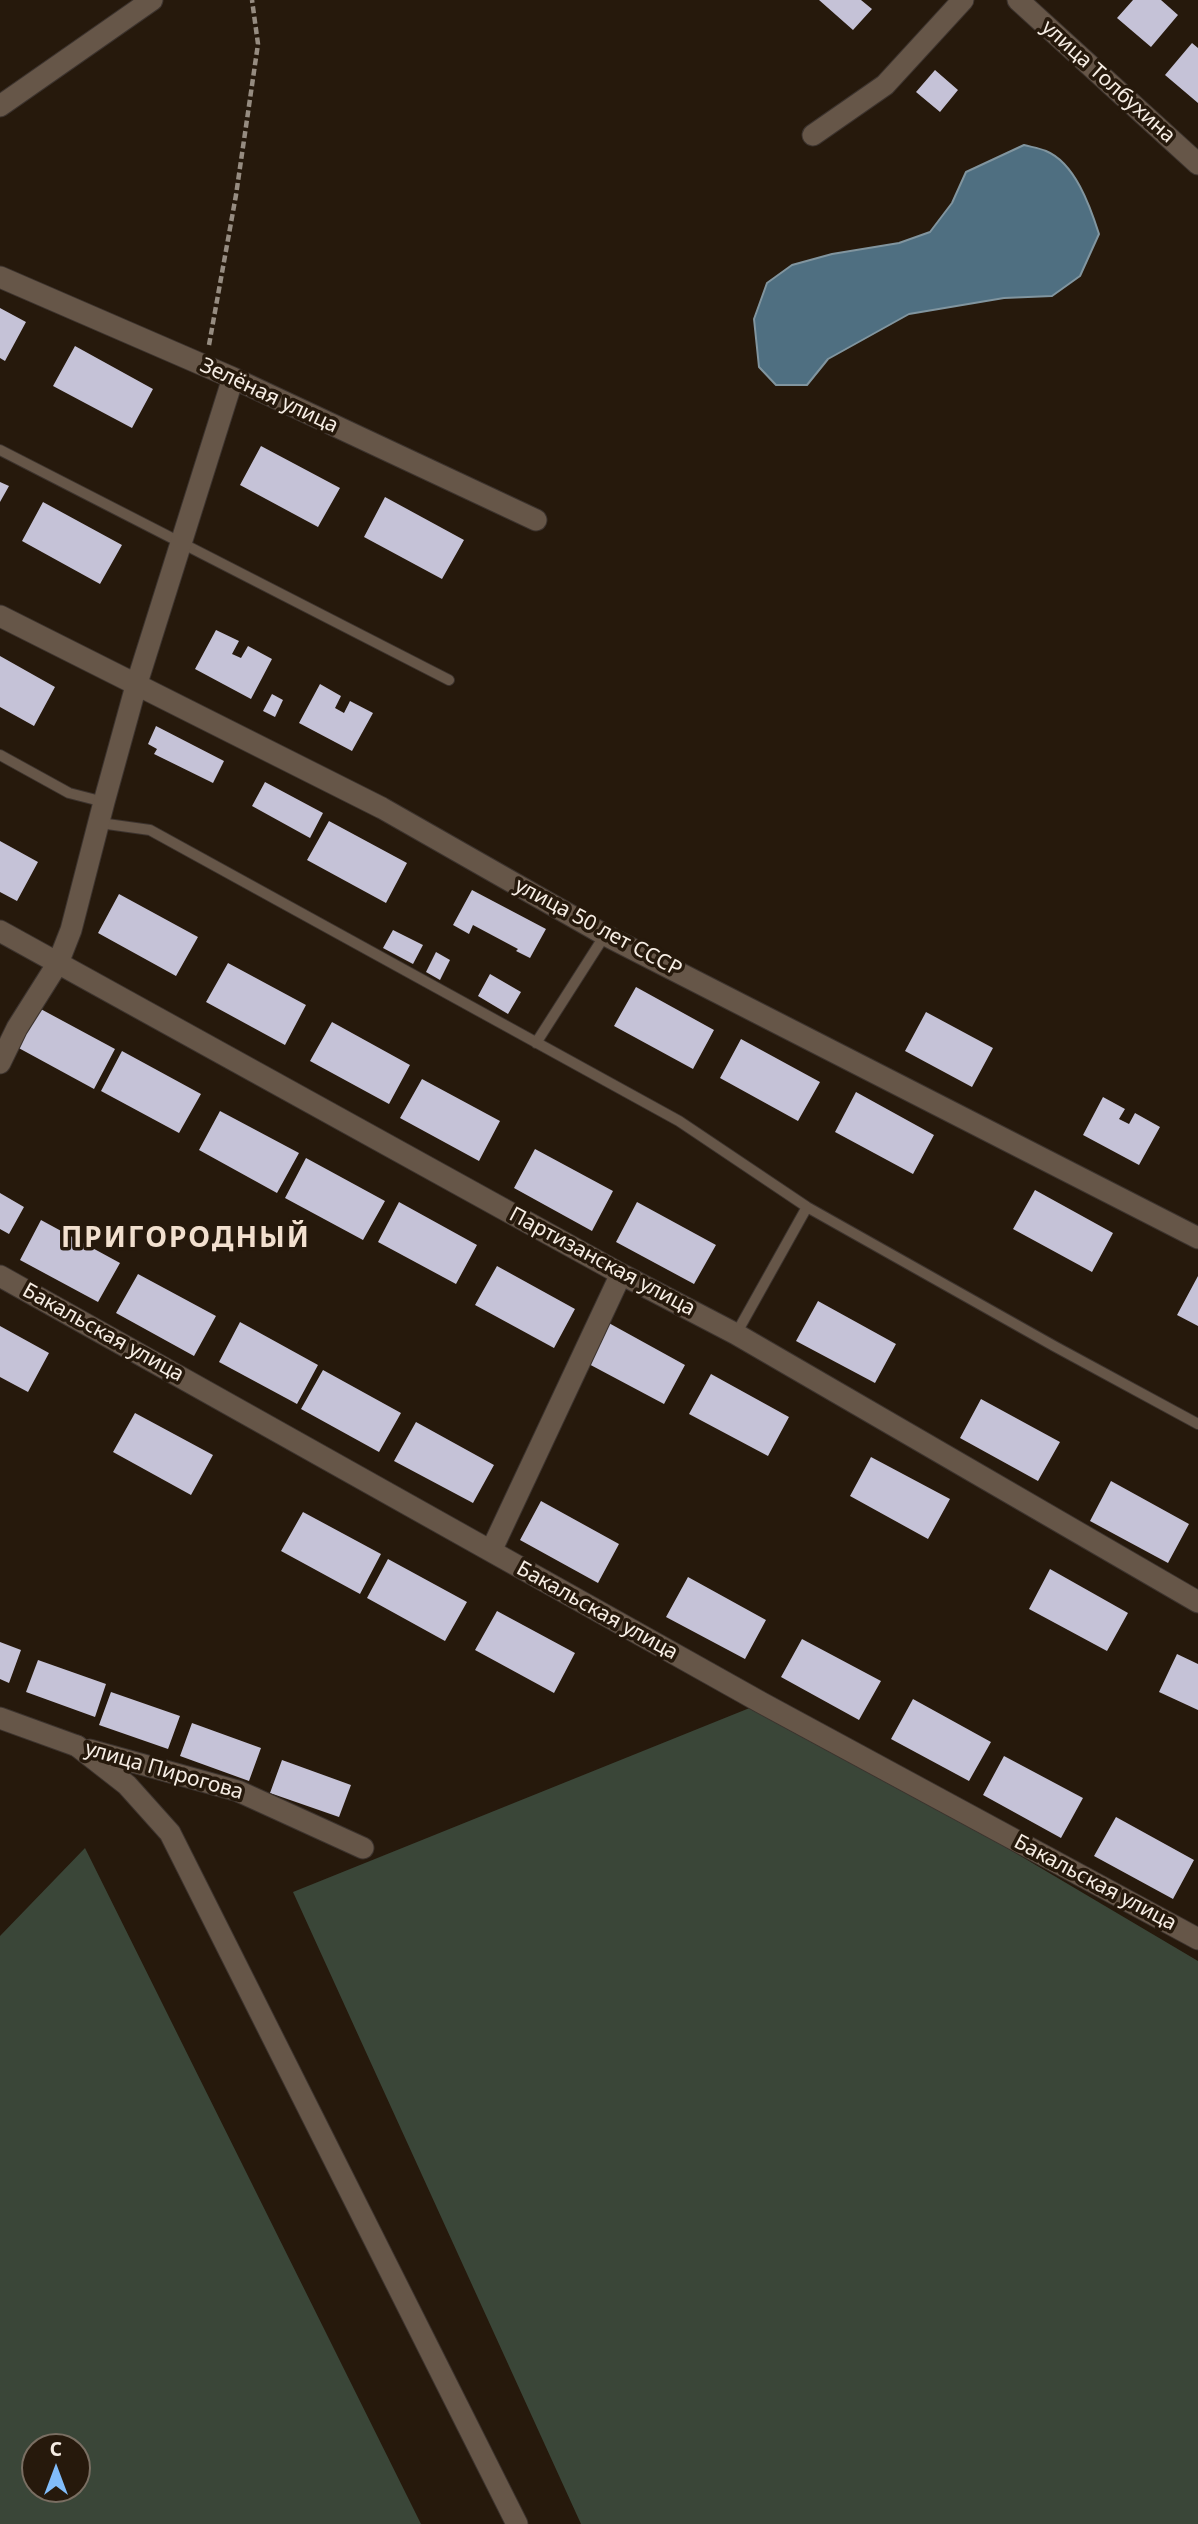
<!DOCTYPE html>
<html>
<head>
<meta charset="utf-8">
<style>
  body { margin:0 }
  #map { position:relative; width:1198px; height:2524px; overflow:hidden; background:#26190c; font-family:"Noto Sans",sans-serif }
  canvas { display:block }
  .north { position:absolute; left:21px; top:2433px; width:70px; height:70px; box-sizing:border-box; background:#26190c; border:2px solid #796e62; border-radius:50%; rotate:0deg; font-size:19px; font-weight:700; line-height:28px; text-align:center; color:#f6ede4 }
  .north::after { content:''; display:block; margin:auto; width:24px; height:32px; background:#81bcfa; clip-path:polygon(50% 0,100% 100%,50% 72%,0 100%) }
</style>
</head>
<body>
<div id="map">
<canvas width="1198" height="2524"></canvas>
<div class="north">С</div>
</div>
<script>
const g = document.querySelector('canvas').getContext('2d');
g.lineJoin = 'round';
function paint(path, color) { g.fillStyle = color; g.fill(path, 'evenodd'); }
function strokePath(path, color, width, dash) { g.strokeStyle = color; g.lineWidth = width; g.lineCap = dash ? 'butt' : 'round'; g.setLineDash(dash || []); g.stroke(path); }
function drawText(font, color, halo, rows, align = 'center') {
  g.font = font + ' "Noto Sans",sans-serif'; g.lineWidth = 7; g.setLineDash([]); g.textBaseline = 'middle'; g.strokeStyle = halo; g.fillStyle = color; for (const [text, x, y, turn = 0] of rows) {
    g.save(); g.translate(x, y); g.rotate((+turn || 0) * Math.PI / 180); g.textAlign = isNaN(turn) ? turn : align; if (halo) g.strokeText(text, 0, 0); g.fillText(text, 0, 0); g.restore();
  }
}
const green = new Path2D(`
  M762,1703L1198,1961V2524H581L293,1892Z
  M85,1848L421,2524H0V1936ZM77,2447V2489H35V2447Z`);
const water = new Path2D(`
  M1024,145C1031,147 1039,148 1046,151C1075,163 1090,206 1099,234L1080,276L1052,296L1004,298L909,314L828,359L807,385H776L759,367L754,319L767,283L792,265L832,254L899,243L930,232L952,203L966,172Z`);
const building = new Path2D(`
  M819,0H861L872,9L853,30Z
  M1133,0H1161L1178,15L1151,47L1117,18Z
  M1192,43L1198,48V103L1165,75Z
  M935,70L958,90L940,112L916,92Z
  M0,308L26,322L5,361L0,358Z
  M75,346L153,389L132,428L53,386Z
  M261,446L340,488L318,527L240,485Z
  M0,482L9,486L0,502Z
  M385,497L464,540L442,579L364,537Z
  M43,502L122,545L100,584L22,541Z
  M216,630L239,641L232,654L241,658L248,646L272,659L251,699L195,669Z
  M0,656L55,687L34,726L0,707Z
  M320,684L341,696L335,708L344,713L350,701L373,713L352,751L299,723Z
  M272,694L283,700L275,717L263,711Z
  M156,726L224,761L213,783L154,754L157,749L148,744Z
  M265,782L323,813L310,838L252,806Z
  M329,821L407,863L386,903L307,860Z
  M0,841L38,862L17,901L0,892Z
  M472,890L546,929L530,958L516,951L518,949L473,925L469,934L453,925Z
  M119,894L198,937L176,976L98,933Z
  M393,930L423,945L413,964L383,948Z
  M436,952L450,960L440,980L426,972Z
  M228,963L306,1005L285,1045L206,1002Z
  M490,974L521,992L508,1014L478,996Z
  M636,987L714,1030L693,1069L614,1026Z
  M37,1007L115,1049L94,1089L15,1046Z
  M926,1012L993,1048L972,1087L905,1051Z
  M332,1022L410,1065L389,1104L310,1061Z
  M741,1039L820,1082L798,1121L720,1078Z
  M122,1051L201,1094L179,1133L101,1091Z
  M422,1079L500,1121L479,1161L400,1118Z
  M856,1092L934,1135L913,1174L835,1132Z
  M1103,1097L1125,1109L1119,1119L1129,1124L1135,1113L1160,1127L1139,1165L1083,1135Z
  M220,1111L299,1153L277,1193L199,1150Z
  M535,1149L613,1191L592,1231L514,1188Z
  M306,1158L385,1201L363,1240L285,1198Z
  M1035,1190L1113,1233L1092,1272L1013,1229Z
  M0,1193L24,1207L9,1234L0,1229Z
  M399,1202L477,1245L456,1284L378,1242Z
  M637,1202L716,1245L694,1284L616,1242Z
  M41,1220L120,1263L98,1302L20,1260Z
  M497,1266L575,1309L554,1348L475,1305Z
  M138,1274L216,1316L194,1356L116,1313Z
  M1198,1276V1326L1177,1315Z
  M818,1301L896,1344L875,1383L796,1341Z
  M240,1322L318,1365L297,1404L219,1362Z
  M607,1322L685,1365L664,1404L585,1362Z
  M0,1326L49,1353L28,1392L0,1377Z
  M323,1370L401,1413L379,1452L301,1409Z
  M711,1374L789,1417L768,1456L689,1414Z
  M981,1399L1060,1442L1038,1481L960,1438Z
  M135,1413L213,1455L191,1495L113,1452Z
  M416,1422L494,1465L473,1503L394,1461Z
  M871,1457L950,1499L928,1539L850,1496Z
  M1111,1481L1189,1524L1168,1563L1090,1521Z
  M541,1501L619,1544L598,1583L520,1540Z
  M303,1512L381,1554L360,1594L281,1551Z
  M388,1559L467,1602L445,1641L367,1598Z
  M1050,1569L1128,1613L1107,1651L1029,1609Z
  M688,1577L766,1620L745,1659L666,1617Z
  M497,1611L575,1653L554,1693L475,1650Z
  M802,1639L881,1681L859,1720L781,1677Z
  M0,1642L21,1650L9,1683L0,1679Z
  M1177,1654L1198,1664V1710L1159,1692Z
  M38,1660L106,1684L95,1717L26,1692Z
  M111,1692L180,1716L168,1749L99,1725Z
  M913,1699L991,1742L969,1781L891,1739Z
  M192,1723L261,1748L249,1781L180,1756Z
  M1004,1756L1083,1798L1061,1838L983,1795Z
  M282,1760L351,1785L339,1817L270,1793Z
  M1116,1817L1194,1860L1173,1899L1094,1856Z`);
const path = new Path2D(`
  M209,345L236,195L258,44L252,0`);
const service = new Path2D(`
  M0,450L449,680
  M0,755L69,793L104,802
  M100,823L150,830L679,1121L807,1207L1054,1346L1198,1424
  M536,1043L605,935
  M736,1334L807,1207`);
const minor = new Path2D(`
  M1018,0L1198,164
  M813,135L885,85L963,0
  M0,277L233,378L536,520
  M0,616L382,808L605,935L1198,1238
  M0,931L621,1274L736,1334L1198,1602
  M0,1063L17,1028L58,963L71,930L104,802L136,686L233,378
  M0,1276L762,1703L1198,1939
  M491,1551L621,1274
  M77,1746L127,1785L170,1833L517,2524
  M90,1750L238,1791L363,1848`);
const tertiary = new Path2D(`
  M0,106L152,0
  M0,1718L77,1746`);
const streetNames = [
  ["улица Толбухина",1108,82,42],
  ["Зелёная улица",269,396,25],
  ["улица 50 лет СССР",598,928,28],
  ["Партизанская улица",602,1262,28],
  ["Бакальская улица",103,1333,29],
  ["Бакальская улица",597,1611,29],
  ["улица Пирогова",164,1771,16],
  ["Бакальская улица",1095,1883,28]
];
const districtNames = [
  ["ПРИГОРОДНЫЙ",186,1239]
];
paint(green, '#3a4638');
paint(water, '#4f6f81');
strokePath(water, '#81959f', 2);
paint(building, '#c5c2d7');
strokePath(service, '#3c332e', 12);
strokePath(minor, '#3c332e', 23);
strokePath(tertiary, '#3c332e', 23);
strokePath(path, '#968c81', 4.5, [7, 3.5]);
strokePath(service, '#665648', 10);
strokePath(minor, '#665648', 21);
strokePath(tertiary, '#665648', 21);
drawText('21px', '#f6ede4', '#26190c', streetNames);
g.letterSpacing = '2px';
drawText('bold 28px', '#f2e0cf', '#26190c', districtNames);
g.letterSpacing = '0px';
</script>
</body>
</html>
